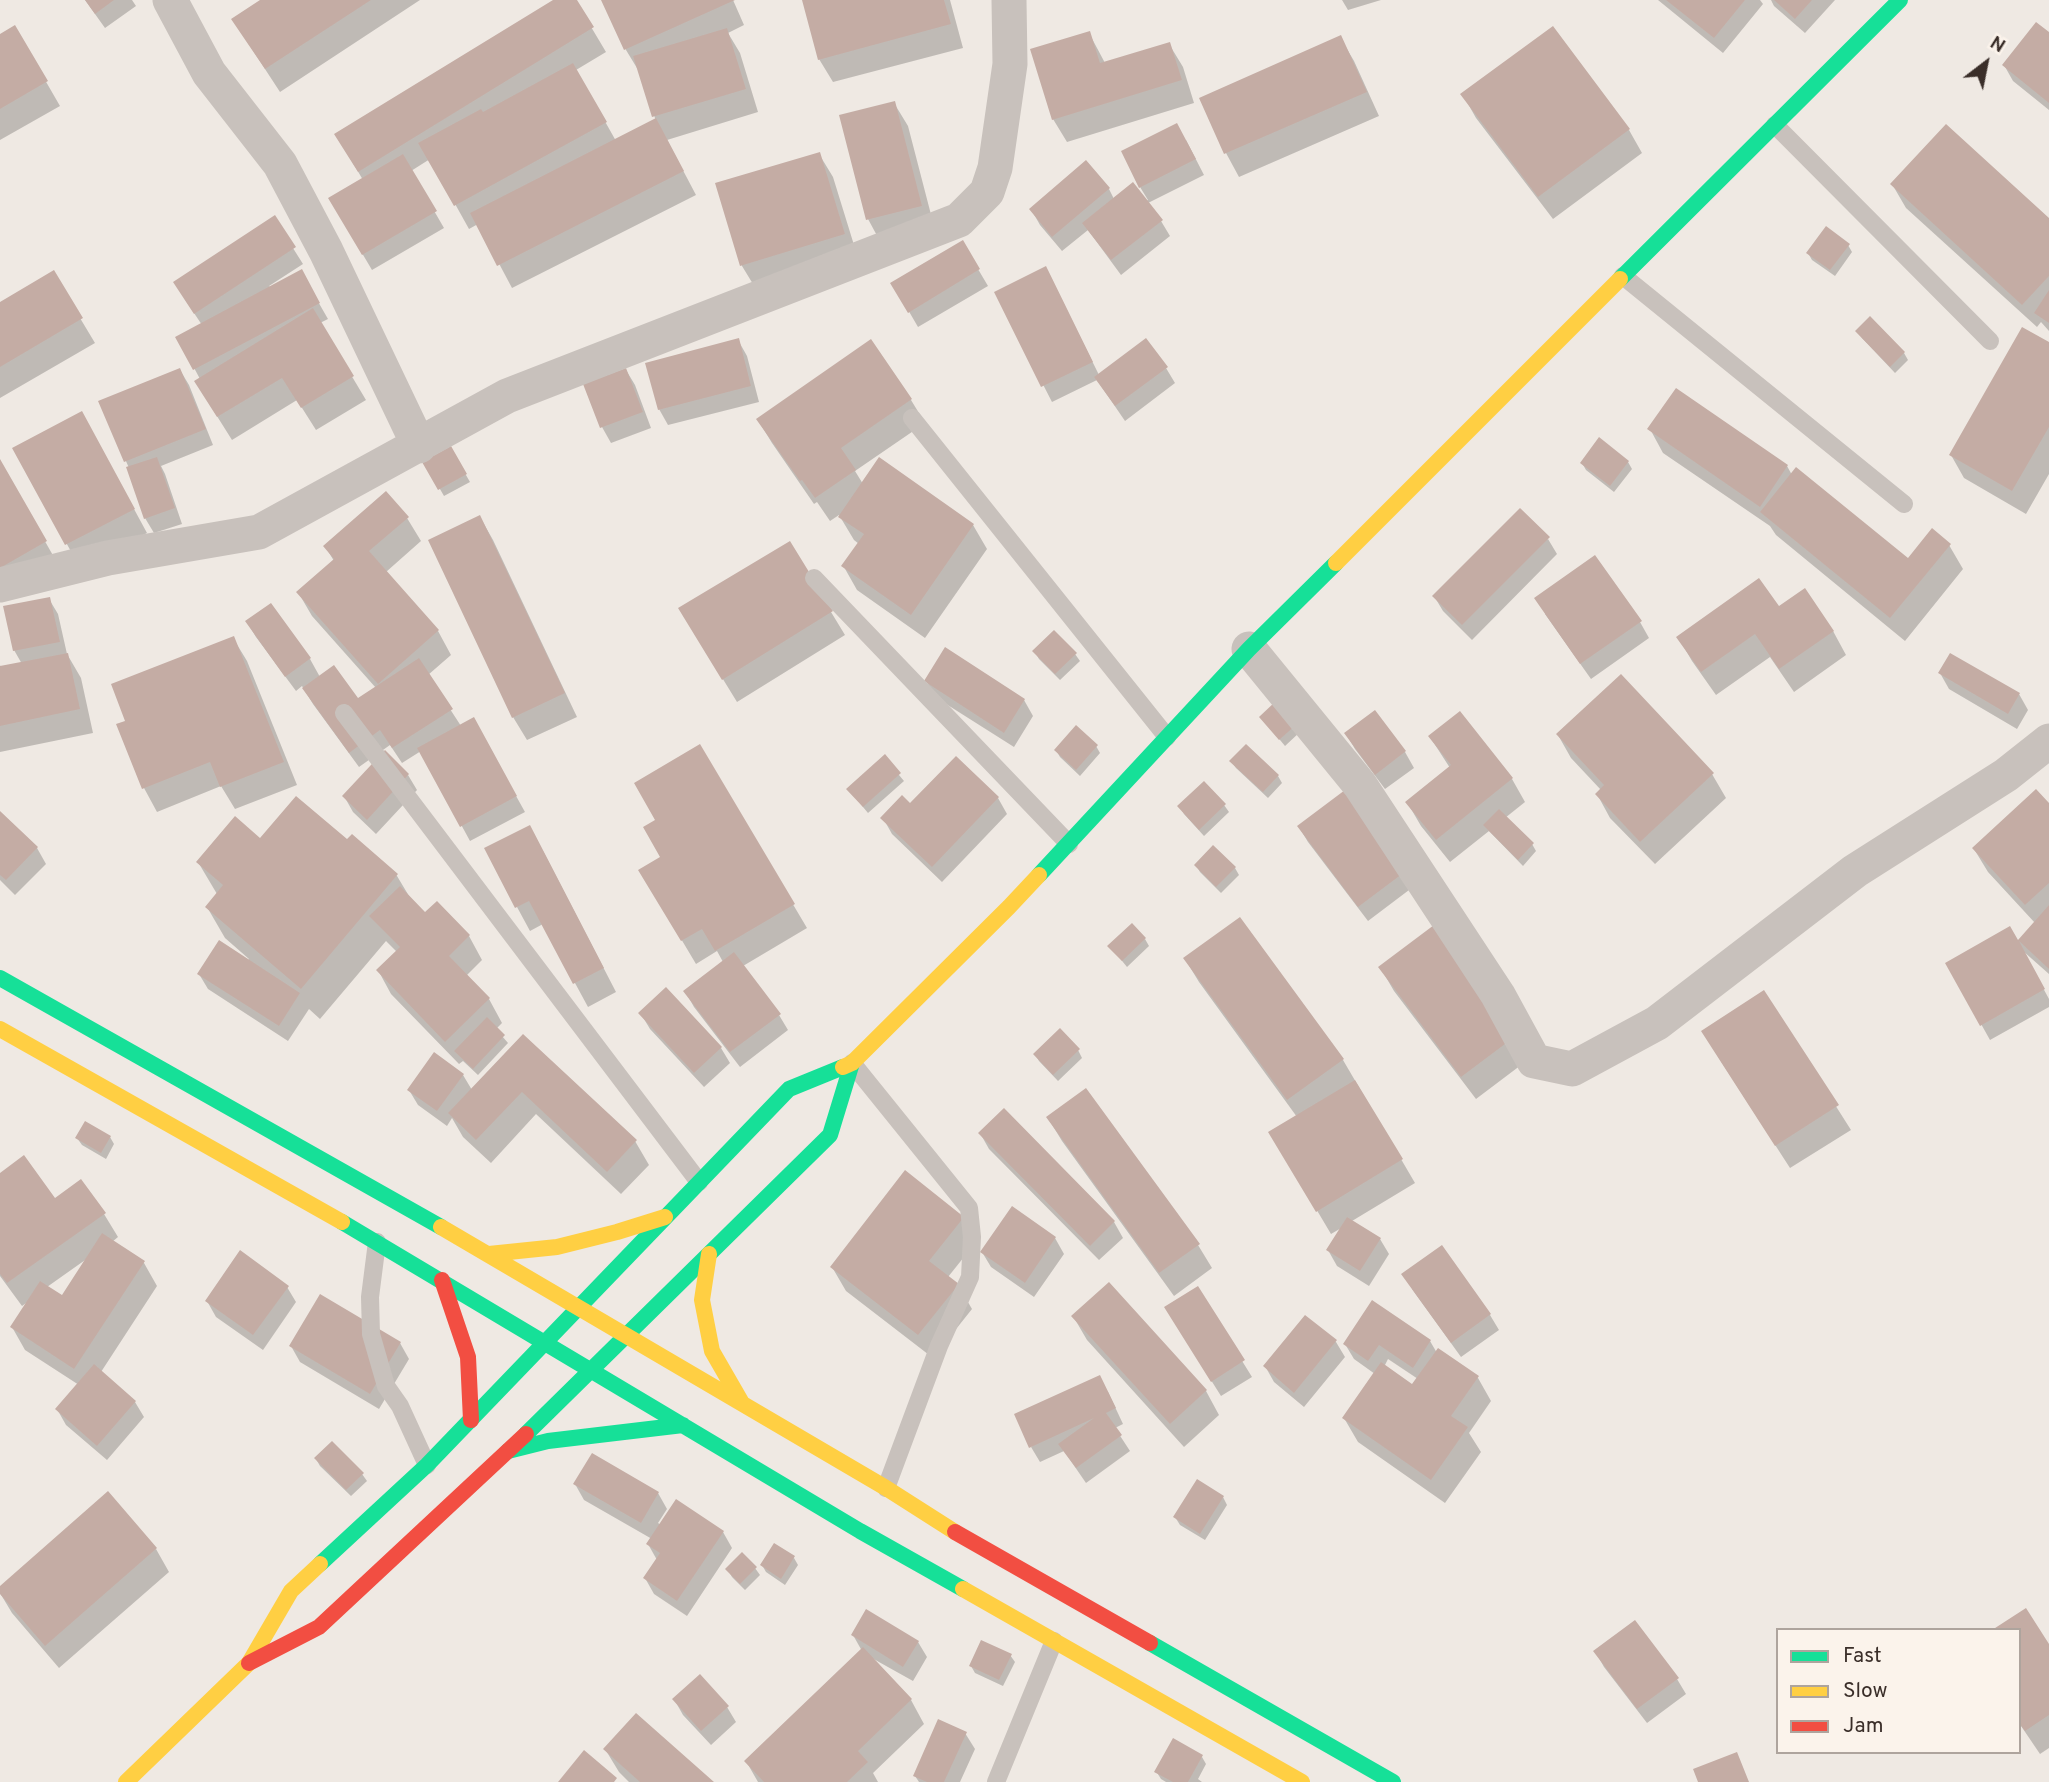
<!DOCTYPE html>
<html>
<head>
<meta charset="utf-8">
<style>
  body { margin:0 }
  #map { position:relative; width:2049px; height:1782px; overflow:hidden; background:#efe9e3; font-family:Overpass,sans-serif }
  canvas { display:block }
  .legend { position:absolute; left:1776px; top:1628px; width:245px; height:126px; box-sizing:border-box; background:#fbf3eb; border:2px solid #aea49d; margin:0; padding:9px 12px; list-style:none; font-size:21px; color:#3a2e29 }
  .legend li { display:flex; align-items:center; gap:14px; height:35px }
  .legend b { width:35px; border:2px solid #aea49d }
  .north { position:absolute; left:1951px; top:28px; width:70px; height:70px; -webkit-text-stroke:5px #fbf3eb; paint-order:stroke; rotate:32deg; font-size:19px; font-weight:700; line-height:28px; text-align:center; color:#3a2e29 }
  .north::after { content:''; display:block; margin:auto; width:24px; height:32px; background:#3a2e29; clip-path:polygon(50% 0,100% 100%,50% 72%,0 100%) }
</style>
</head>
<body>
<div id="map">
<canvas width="2049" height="1782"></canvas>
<ul class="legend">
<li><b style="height:9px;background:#16e098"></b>Fast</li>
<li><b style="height:9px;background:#ffcf43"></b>Slow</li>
<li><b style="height:9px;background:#f24e42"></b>Jam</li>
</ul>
<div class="north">N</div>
</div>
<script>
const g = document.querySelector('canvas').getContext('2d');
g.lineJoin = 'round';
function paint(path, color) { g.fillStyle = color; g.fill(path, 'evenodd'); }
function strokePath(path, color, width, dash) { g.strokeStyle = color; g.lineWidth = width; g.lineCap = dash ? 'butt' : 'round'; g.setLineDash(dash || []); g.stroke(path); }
const shadow = new Path2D(`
  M85,0H132L136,6L105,28Z
  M263,0H420L280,92L233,20Z
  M556,0H575L606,52L576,70L616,141L656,121L640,73L626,50L603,0H733L744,25L728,33L740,53L758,112L667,140L696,195L512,288L478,224L469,229L430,159L411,171L444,228L372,270L330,199L363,180L350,158Z
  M804,0H950L963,48L833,82L819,59Z
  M1342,0H1381L1348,10Z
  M1658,0H1760L1763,4L1723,53Z
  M1771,0H1835L1805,33L1774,6Z
  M15,28L60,106L0,140V36Z
  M1089,33L1105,63L1169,44L1183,67L1194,103L1067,142L1053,119Z
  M2049,35V110L2013,81L2004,65Z
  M1340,37L1354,61L1379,116L1239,177L1226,153L1201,98Z
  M1463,95L1629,130L1642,153L1553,219L1476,118Z
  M894,103L908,126L935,230L881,243L868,219Z
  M1186,140L1204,175L1148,203L1161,221L1170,236L1121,275L1088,230L1062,251L1040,225L1031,209L1086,163L1109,189L1114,199L1146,201L1148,200L1140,187Z
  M819,154L833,177L858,258L756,289L742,266L717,184Z
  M1892,184L2049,221V331L2041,322L2037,327L1906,208Z
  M274,218L303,264L269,286L271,288L301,272L328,319L320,323L366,400L316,430L297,400L232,440L210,405L200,379L178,338L202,325L184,298Z
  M962,242L988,286L918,327L893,284Z
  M1848,245L1852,252L1835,276L1812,260L1808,253Z
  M53,273L95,343L0,398V304Z
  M1054,284L1099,375L1166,368L1175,383L1125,421L1097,380L1052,402L996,293Z
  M1858,331L1904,353L1908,360L1895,373L1862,338Z
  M738,340L747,356L759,402L668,425L659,409Z
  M871,342L911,400L925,423L855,471L863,484L973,525L987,549L925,638L857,590L844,567L859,544L854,540L839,515L830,521L817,502L814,504L772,443L758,420Z
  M2049,344V474L2026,514L1964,478L1951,455Z
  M180,370L189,385L213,445L161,466L165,474L182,524L154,533L145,518L129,468L100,402Z
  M626,370L635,385L651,428L611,443L602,427L586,385Z
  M1650,429L1787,466L1792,475L1908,560L1949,545L1963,569L1905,641L1776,535L1770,526L1663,453Z
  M95,437L147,533L80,568L15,449Z
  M451,449L470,482L444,496L425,463Z
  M0,462L59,566L0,598Z
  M1628,462L1632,469L1614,492L1586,470L1582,463Z
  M480,517L493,540L577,717L527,740L513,717Z
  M407,518L421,541L386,572L438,631L451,655L428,675L461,726L482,735L525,812L470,841L421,751L402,763L390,745L359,767L313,704L302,686L296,691L256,637L247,622L310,659L320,677L358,700L376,688L312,616L298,592L334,561L325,546Z
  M1548,539L1557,554L1472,640L1443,611L1434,596Z
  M789,543L845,635L737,702L694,632Z
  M49,599L58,614L67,654L81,678L93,733L0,752V665L1,668L22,664L14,650Z
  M1778,608L1833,631L1846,655L1794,692L1770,657L1716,695L1692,661L1678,637Z
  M1545,614L1640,622L1649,638L1591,679Z
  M233,638L247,661L297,785L235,809L221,786L157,812L144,788L127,722Z
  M1035,652L1075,654L1080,661L1060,680L1039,659Z
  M1940,673L2019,694L2028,710L2017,729L1949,689Z
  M926,681L1024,700L1033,716L1014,747L935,697Z
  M1276,703L1300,732L1285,746L1261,717Z
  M1375,712L1405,752L1414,768L1385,789L1355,749L1346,734Z
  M1558,735L1712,774L1726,798L1655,864L1610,818L1597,794L1601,790L1571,758Z
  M1430,737L1512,779L1525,802L1505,818L1532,844L1536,851L1523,866L1489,831L1450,862L1421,826L1407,802L1450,768Z
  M699,746L807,928L743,966L779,1015L788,1030L740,1067L694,1007L685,991L723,962L717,951L696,964L640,870L662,858L657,821Z
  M1096,746L1100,753L1080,776L1060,757L1056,750Z
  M884,757L904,781L868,813L848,789Z
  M1231,761L1278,776L1282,783L1268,798L1236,768Z
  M408,775L417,790L376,834L353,812L344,796Z
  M1345,792L1413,887L1368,921L1308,842L1299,827Z
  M998,798L1007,814L942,882L892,834L883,818L910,806Z
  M1224,805L1229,812L1204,836L1184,814L1180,807Z
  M2049,806V974L2023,951L2049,999V1007L1990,1040L1947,963L2018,942L2035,923L1988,872L1974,849Z
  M0,813L37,848L46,864L15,895L0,880Z
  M352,837L397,876L412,901L425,915L437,903L469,936L482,960L466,976L489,999L502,1023L496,1029L508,1043L478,1075L463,1061L459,1064L391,994L378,970L397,952L386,941L320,1019L309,1009L288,1041L208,989L199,974L248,961L249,959L225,938L207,907L217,894L198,862L260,840L347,842Z
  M543,851L616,992L588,1007L543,924L530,931L517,907Z
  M1196,865L1235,868L1239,875L1221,893L1200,872Z
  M1145,939L1149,946L1127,967L1110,946Z
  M1185,959L1343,1060L1415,1183L1352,1221L1380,1239L1389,1254L1369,1286L1337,1266L1328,1250L1343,1227L1331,1234L1271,1133L1297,1117L1199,982Z
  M1380,967L1529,1059L1476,1099L1394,991Z
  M1764,993L1851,1130L1790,1168L1717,1055Z
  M641,1014L721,1048L730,1063L704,1087L650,1029Z
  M523,1036L635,1141L649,1165L621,1194L536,1114L491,1163L463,1137L452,1118L447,1126L418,1105L409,1090L463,1075L472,1090Z
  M1078,1050L1082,1058L1058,1081L1039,1061L1035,1054Z
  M1048,1118L1198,1245L1212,1268L1174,1296L1062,1141Z
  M980,1133L1114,1222L1123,1238L1099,1260L989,1149Z
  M110,1137L114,1144L106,1159L82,1145L77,1138Z
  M0,1175L55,1200L104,1214L118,1237L112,1242L144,1263L157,1286L101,1372L135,1402L144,1417L107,1460L66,1425L57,1409L79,1385L25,1350L12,1327L29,1301L22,1306L0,1276ZM88,1258L63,1298L47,1287Z
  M963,1218L976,1242L948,1277L958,1285L972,1309L933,1358L846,1291L832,1267Z
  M1055,1238L1064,1254L1034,1297L991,1267L982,1252Z
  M1441,1247L1490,1315L1499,1330L1461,1357L1412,1289Z
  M1109,1284L1206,1391L1219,1415L1184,1447L1087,1340L1073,1316Z
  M287,1287L296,1302L263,1350L216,1317L207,1301Z
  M1197,1288L1252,1377L1221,1396L1175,1323Z
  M1305,1317L1336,1342L1345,1357L1304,1407L1274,1382L1265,1366Z
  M1430,1341L1437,1353L1478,1378L1491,1401L1469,1433L1481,1452L1445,1503L1358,1442L1344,1418L1375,1374L1354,1359L1345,1344ZM1388,1359L1418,1379L1413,1387L1384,1367Z
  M400,1343L409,1359L379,1409L300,1362L291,1346Z
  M1108,1392L1123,1424L1115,1428L1130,1451L1086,1483L1064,1451L1040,1462L1031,1447Z
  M316,1459L362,1474L367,1481L351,1496L320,1466Z
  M575,1484L658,1493L667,1509L658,1523L661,1525L723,1532L732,1548L687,1616L654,1594L645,1578L657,1560L648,1544L652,1539L584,1500Z
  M1223,1497L1227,1505L1205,1540L1180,1525L1175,1517Z
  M156,1549L169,1572L59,1668L12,1613L0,1593V1588Z
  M794,1558L798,1565L785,1585L766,1572L762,1565Z
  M755,1568L760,1575L745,1590L732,1577L728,1570Z
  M2025,1611L2049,1647V1748L2040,1754L2019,1723Z
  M853,1635L918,1642L927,1657L913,1681L870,1657L911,1700L924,1724L873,1773L878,1782H758L746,1761L862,1651Z
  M1595,1651L1677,1679L1686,1694L1647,1723L1604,1667Z
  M1010,1655L1015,1662L1003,1686L975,1673L971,1666Z
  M674,1699L727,1707L736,1722L711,1745L683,1715Z
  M965,1733L975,1749L960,1782H919L915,1776Z
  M605,1749L711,1782H629L619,1772Z
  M1202,1757L1206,1764L1198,1779L1202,1782H1166L1161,1779L1156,1771Z`);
const building = new Path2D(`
  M85,0H114L95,14Z
  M260,0H371L265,69L231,19Z
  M553,0H577L594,27L358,172L334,134Z
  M601,0H735L624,50Z
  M802,0H944L951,24L818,60Z
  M1666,0H1745L1714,38Z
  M1774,0H1812L1795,19Z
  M2036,22L2049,32V103L2002,65Z
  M15,25L48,81L0,109V34Z
  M1553,26L1630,129L1538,197L1460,94Z
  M727,28L746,89L652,117L633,56Z
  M1090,31L1100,63L1170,42L1182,80L1052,120L1030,49Z
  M1341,35L1367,92L1224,154L1199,98Z
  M573,63L607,122L454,206L418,143L481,109L483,112Z
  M895,101L922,206L866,220L839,115Z
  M656,118L684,171L497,266L470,213Z
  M1177,123L1196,159L1139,188L1121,151Z
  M1946,124L2049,218V276L2022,305L1890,184Z
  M820,152L845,234L740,266L715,183Z
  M403,154L437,211L362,255L328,198Z
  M1086,160L1110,188L1052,237L1029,209Z
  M1133,182L1163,220L1111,260L1082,223Z
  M275,215L296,247L194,314L173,282Z
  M1826,226L1850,244L1830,270L1806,253Z
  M963,240L980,269L908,313L890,283Z
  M1046,266L1093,362L1041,387L994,292Z
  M302,269L320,303L193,370L175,337Z
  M54,270L83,318L0,367V302Z
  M2049,290V323L2034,313Z
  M313,308L354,376L301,408L282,378L217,417L194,381Z
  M1870,316L1905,352L1890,367L1855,331Z
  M2022,327L2049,342V427L2012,491L1949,455Z
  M739,338L751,386L658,410L645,363Z
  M1146,338L1168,367L1115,406L1094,377Z
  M871,339L912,399L841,448L856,470L815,498L802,480L800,481L756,419Z
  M180,368L206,429L124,462L98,401Z
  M626,368L643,412L600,428L583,384Z
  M1676,388L1788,465L1760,507L1647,429Z
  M82,411L135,509L65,545L12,448Z
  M1599,437L1629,461L1610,486L1580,463Z
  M451,446L467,474L438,490L422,462Z
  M157,457L175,508L144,519L126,467Z
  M879,457L974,524L911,615L841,566L864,534L838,517Z
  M0,459L47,541L0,568Z
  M1796,467L1908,558L1932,528L1951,544L1890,618L1760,512Z
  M386,491L409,517L369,551L439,630L378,684L296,592L334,559L323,546Z
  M1520,508L1550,537L1462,625L1432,596Z
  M480,515L565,693L512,718L428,540Z
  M790,541L833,611L722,680L678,608Z
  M1595,555L1642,621L1580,664L1534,598Z
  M1759,578L1779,606L1805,588L1834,631L1779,669L1755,634L1701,672L1676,637Z
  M50,597L60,642L13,651L3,606Z
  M271,603L311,658L285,677L245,621Z
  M1054,630L1077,653L1055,674L1032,651Z
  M234,636L284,762L220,787L210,762L142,789L116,724L125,721L111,684Z
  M945,647L1025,699L1004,733L924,681Z
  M68,653L80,709L0,726V666Z
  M1950,653L2020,693L2008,714L1938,673Z
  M419,658L453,709L392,748L380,730L349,753L302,688L334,665L358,698Z
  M1621,674L1714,773L1640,842L1595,794L1604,785L1556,734Z
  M1276,701L1297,724L1279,740L1259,717Z
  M1375,710L1406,751L1375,775L1344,733Z
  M1460,711L1513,778L1436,840L1405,802L1451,765L1428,736Z
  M474,717L517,796L460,827L417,748Z
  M1076,725L1098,745L1076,770L1054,750Z
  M700,744L795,904L715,951L702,929L681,941L638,870L660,857L643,827L655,820L634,783Z
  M1246,744L1279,775L1263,792L1229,761Z
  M385,750L409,774L367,820L342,796Z
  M885,754L901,773L863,807L846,789Z
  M956,756L999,797L932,867L880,818L902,795L910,803Z
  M1204,781L1226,804L1199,830L1177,806Z
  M2036,789L2049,803V883L2025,905L1972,848Z
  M1345,790L1406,871L1358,907L1297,826Z
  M296,796L347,839L352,834L398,874L301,989L205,907L223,885L196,862L235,816L260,838Z
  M1499,809L1534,843L1518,860L1483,825Z
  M0,811L38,847L6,880L0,875Z
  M530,825L604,968L573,984L529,901L515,908L484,848Z
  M1213,845L1236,867L1216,887L1194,865Z
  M400,886L425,912L437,901L470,935L449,956L490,998L445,1042L376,970L400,947L369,916Z
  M2049,905V969L2019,941L2045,989L1980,1026L1945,963L2010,926L2018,940Z
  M1240,917L1344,1059L1287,1100L1183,958Z
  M1132,923L1146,938L1122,961L1107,946Z
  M1434,925L1517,1035L1461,1077L1378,967Z
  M219,940L300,993L279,1026L197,974Z
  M734,952L781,1014L730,1052L683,991Z
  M666,987L722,1047L694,1073L638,1013Z
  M1764,990L1839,1105L1775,1146L1701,1031Z
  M487,1017L505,1035L473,1069L454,1051Z
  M1060,1028L1080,1049L1053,1075L1033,1054Z
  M523,1034L637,1140L607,1172L522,1092L476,1140L448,1113Z
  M434,1052L464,1074L437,1111L407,1090Z
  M1355,1080L1403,1159L1316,1212L1268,1132Z
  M1086,1088L1200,1244L1159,1273L1046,1117Z
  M1004,1108L1115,1221L1090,1246L978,1133Z
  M85,1121L111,1136L101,1153L75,1138Z
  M24,1155L55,1198L81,1179L106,1213L7,1283L0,1274V1173Z
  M905,1170L964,1217L929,1261L959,1284L918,1335L830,1267Z
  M1012,1206L1056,1237L1025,1283L980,1252Z
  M1347,1217L1381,1238L1360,1271L1326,1250Z
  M102,1233L145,1261L74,1369L10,1327L40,1281L62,1295Z
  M1442,1245L1491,1314L1451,1343L1401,1274Z
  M240,1250L289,1286L253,1335L205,1301Z
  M1109,1282L1207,1390L1170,1424L1071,1316Z
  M1198,1286L1245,1360L1211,1382L1164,1307Z
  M320,1294L401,1342L370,1394L289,1346Z
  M1372,1300L1431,1340L1413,1368L1379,1345L1368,1361L1343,1344Z
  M1305,1315L1337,1340L1294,1393L1263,1366Z
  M1438,1348L1479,1376L1451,1416L1468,1427L1431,1480L1342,1418L1381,1362L1412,1384Z
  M94,1364L136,1401L97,1446L55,1409Z
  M1100,1375L1116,1408L1106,1413L1122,1435L1076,1468L1058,1444L1094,1418L1029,1448L1014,1414Z
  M332,1441L364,1473L346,1490L314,1458Z
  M592,1453L659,1492L641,1523L573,1484Z
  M1197,1479L1224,1496L1200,1534L1173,1517Z
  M108,1491L157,1548L45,1646L0,1594V1586Z
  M676,1499L724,1531L677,1601L643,1578L660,1553L646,1544Z
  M774,1543L795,1556L781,1579L760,1565Z
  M742,1552L757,1567L740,1584L725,1569Z
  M2026,1608L2049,1644V1715L2025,1731L2019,1723V1630H1992Z
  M866,1609L919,1641L903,1667L851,1635Z
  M1635,1620L1679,1678L1637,1709L1593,1651Z
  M981,1640L1012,1654L999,1680L969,1666Z
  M863,1647L912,1699L858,1751L868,1762L847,1782H764L744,1761Z
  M700,1674L729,1706L701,1731L672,1699Z
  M636,1713L714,1782H640L603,1749Z
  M938,1719L967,1732L944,1782H927L913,1776Z
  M1173,1738L1203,1755L1188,1782H1173L1154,1772Z
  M584,1750L617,1778L614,1782H558Z
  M1737,1752L1749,1782H1698L1693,1769Z`);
const lane = new Path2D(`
  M1775,125L1990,341
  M1623,276L1904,504
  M912,418L1167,737
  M814,578L1069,844
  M344,713L699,1182
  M852,1063L969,1208L972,1237L970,1277L939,1346L886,1488
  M377,1242L370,1297L371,1334L386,1386L400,1406L427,1465
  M996,1782L1054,1641`);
const street = new Path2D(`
  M170,0L209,73L280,164L326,251L419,446
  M0,585L108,558L259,532L507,396L959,220L987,192L995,168L1010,64L1009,0
  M1249,649L1360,785L1498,995L1534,1061L1572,1069L1657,1023L1855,871L2006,775L2049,741`);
const fast = new Path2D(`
  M1620,279L1900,0
  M1039,875L1249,649L1336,563
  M0,978L441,1227
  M342,1222L860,1531L963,1589
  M526,1434L830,1135L852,1063
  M508,1451L548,1441L683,1425
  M320,1564L427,1465L789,1089L843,1067
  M1150,1643L1393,1782`);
const slow = new Path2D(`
  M1336,563L1620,279
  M0,1029L342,1222
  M843,1067L852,1063L1009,907L1039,875
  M441,1227L886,1488L955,1532
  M489,1254L557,1247L617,1232L665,1217
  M709,1254L702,1300L712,1351L742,1403
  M963,1589L1302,1782
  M126,1782L249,1663L291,1591L320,1564`);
const jam = new Path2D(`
  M442,1280L468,1357L471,1420
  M955,1532L1150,1643
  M249,1663L319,1627L526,1434`);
paint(shadow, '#0003');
paint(building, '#c4aca4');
strokePath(lane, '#c8c1bc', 18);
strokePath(street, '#c8c1bc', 35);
strokePath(fast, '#16e098', 16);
strokePath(slow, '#ffcf43', 16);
strokePath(jam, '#f24e42', 16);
</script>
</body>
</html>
